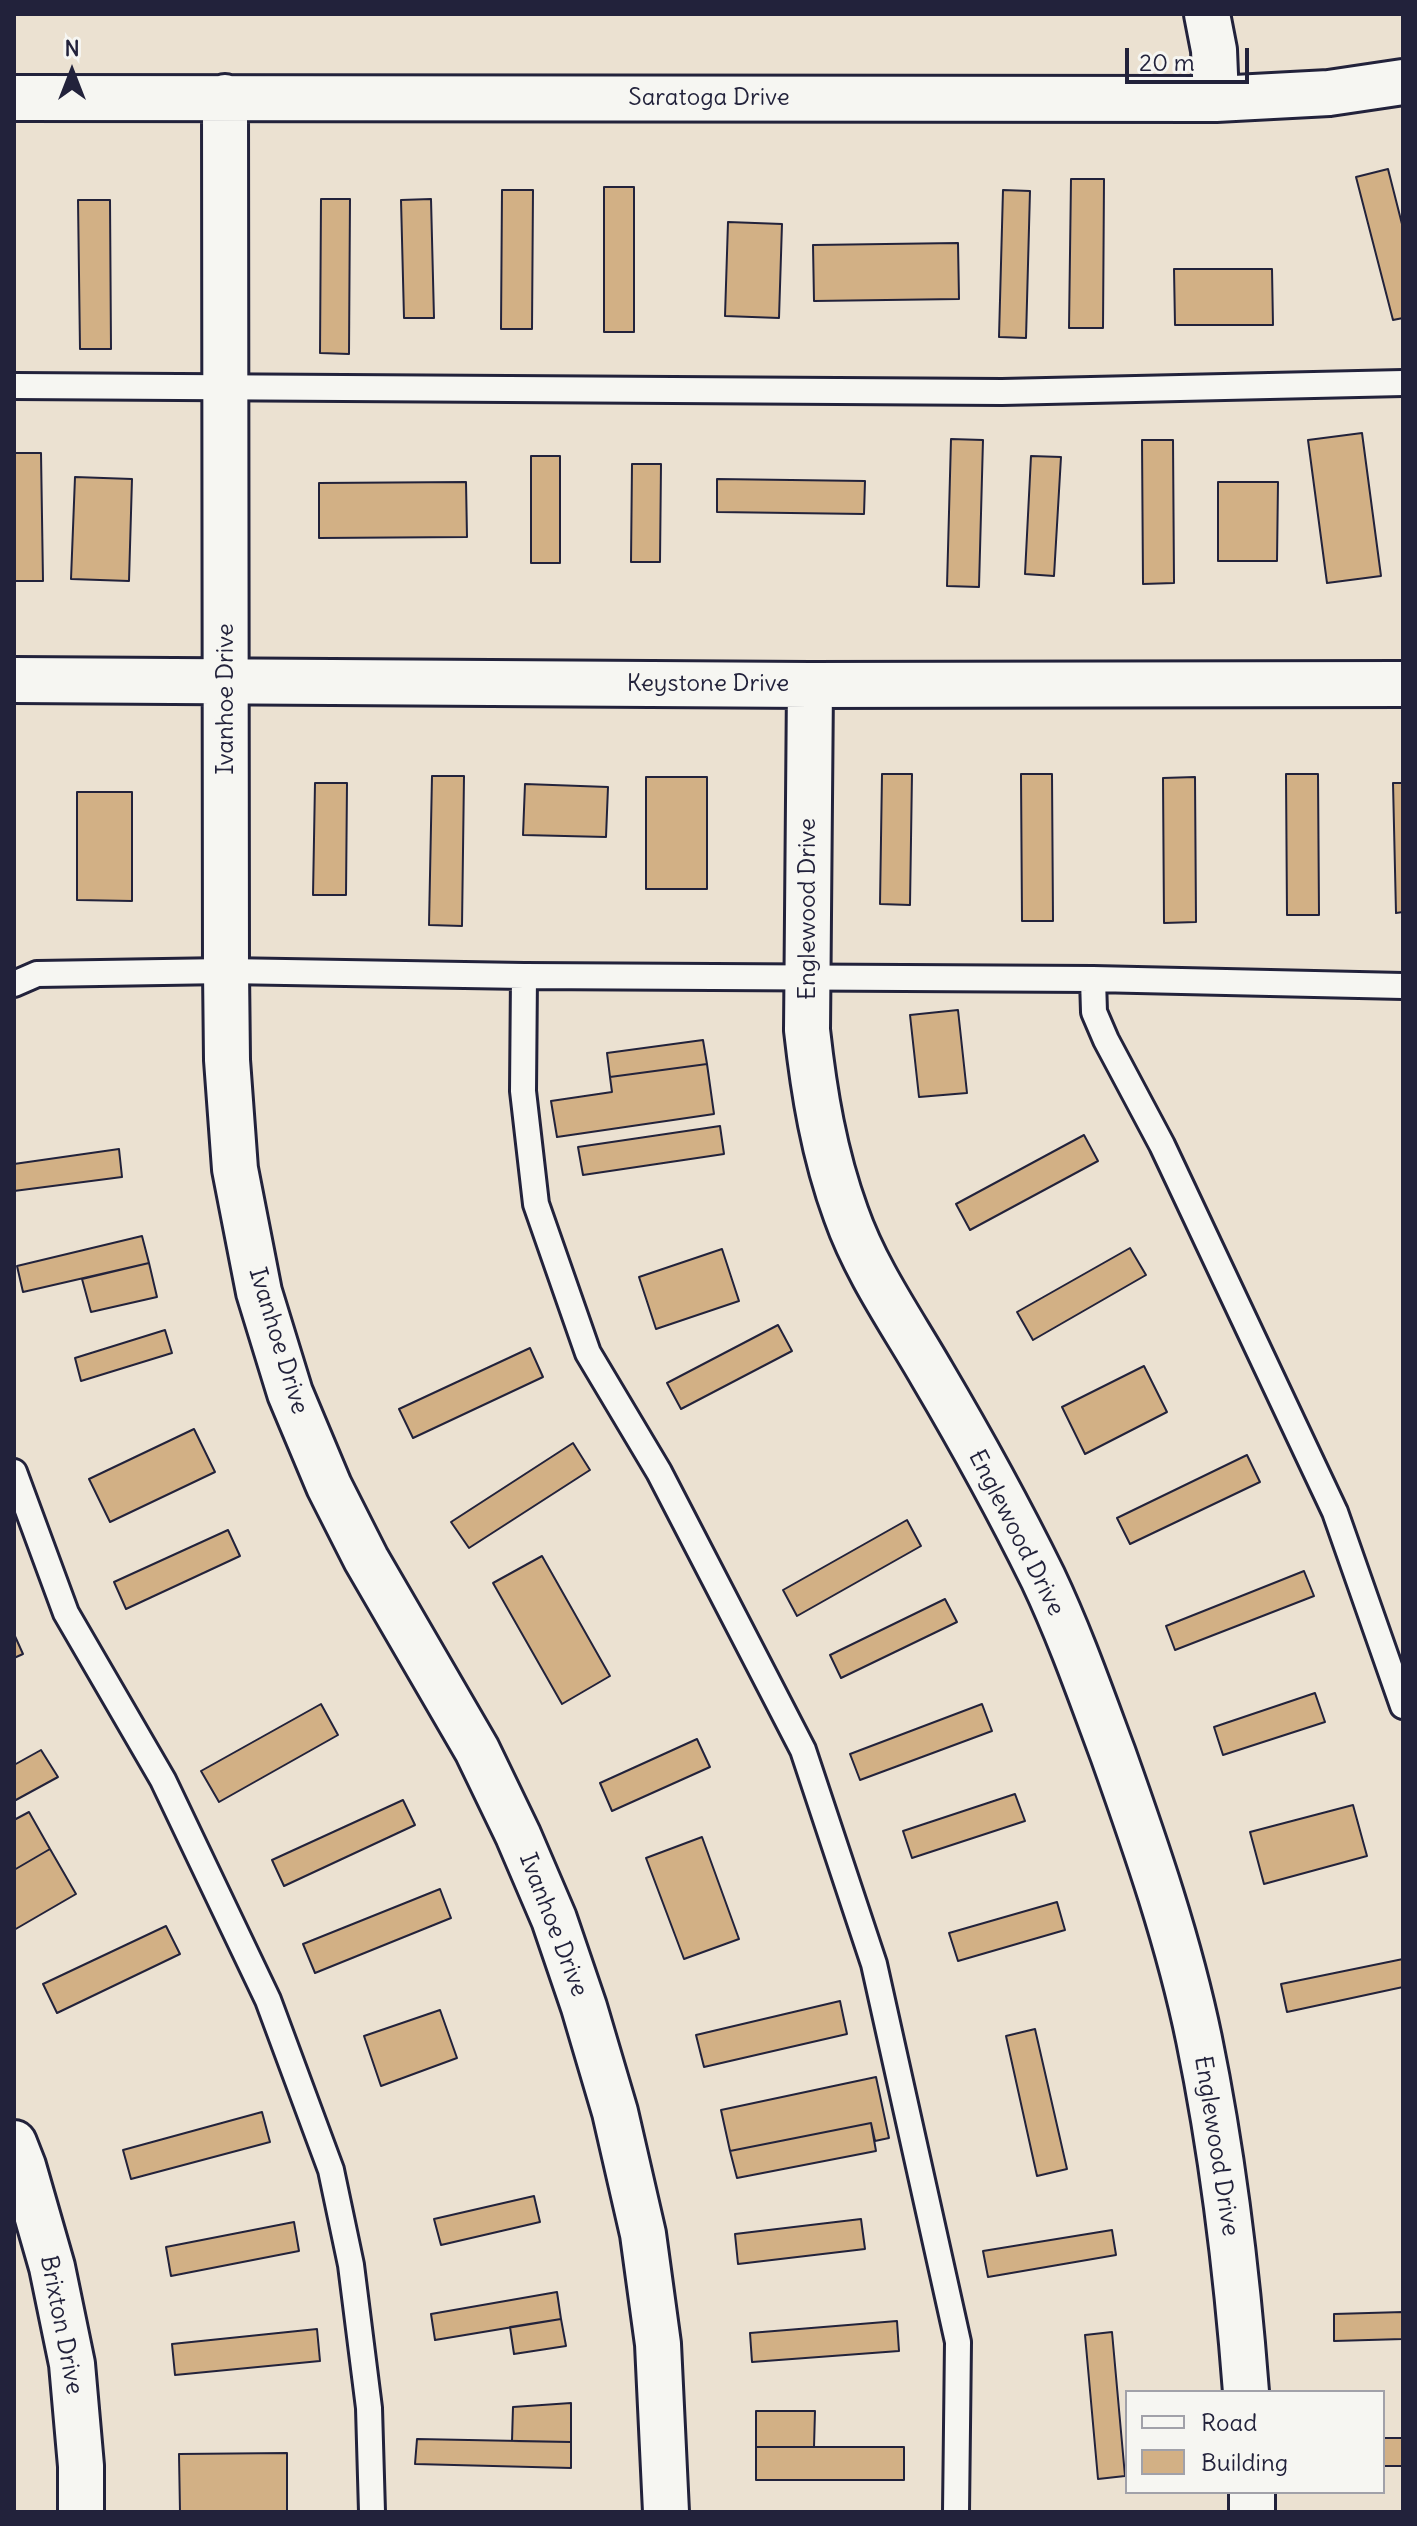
<!DOCTYPE html>
<html>
<head>
<meta charset="utf-8">
<style>
  body { margin:0 }
  #map { position:relative; width:1417px; height:2526px; overflow:hidden; background:#ebe1d1; font-family:Delius,sans-serif }
  canvas { display:block }
  .frame { position:absolute; inset:0; border:16px solid #22223b; pointer-events:none }
  .legend { position:absolute; left:1125px; top:2390px; width:260px; height:104px; box-sizing:border-box; background:#f6f6f2; border:2px solid #a1a1a9; margin:0; padding:10px 14px; list-style:none; font-size:24px; color:#22223b }
  .legend li { display:flex; align-items:center; gap:16px; height:40px }
  .legend b { width:40px; border:2px solid #a1a1a9 }
  .north { position:absolute; left:32px; top:32px; width:80px; height:80px; -webkit-text-stroke:6px #f6f6f2; paint-order:stroke; rotate:0deg; font-size:22px; font-weight:700; line-height:32px; text-align:center; color:#22223b }
  .north::after { content:''; display:block; margin:auto; width:28px; height:36px; background:#22223b; clip-path:polygon(50% 0,100% 100%,50% 72%,0 100%) }
  .scale { position:absolute; left:1125px; top:48px; width:124px; height:36px; box-sizing:border-box; border:4px solid #22223b; border-top:0; padding-left:10px; font-size:24px; line-height:28px; white-space:nowrap; color:#22223b; -webkit-text-stroke:6px #f6f6f2; paint-order:stroke }
</style>
</head>
<body>
<div id="map">
<canvas width="1417" height="2526"></canvas>
<div class="frame"></div>
<ul class="legend">
<li><b style="height:10px;background:#f6f6f2"></b>Road</li>
<li><b style="height:22px;background:#d2b085"></b>Building</li>
</ul>
<div class="north">N</div>
<div class="scale">20 m</div>
</div>
<script>
const g = document.querySelector('canvas').getContext('2d');
g.lineJoin = 'round';
function paint(path, color) { g.fillStyle = color; g.fill(path, 'evenodd'); }
function strokePath(path, color, width, dash) { g.strokeStyle = color; g.lineWidth = width; g.lineCap = dash ? 'butt' : 'round'; g.setLineDash(dash || []); g.stroke(path); }
function drawText(font, color, halo, rows, align = 'center') {
  g.font = font + ' Delius,sans-serif'; g.lineWidth = 8; g.setLineDash([]); g.textBaseline = 'middle'; g.strokeStyle = halo; g.fillStyle = color; for (const [text, x, y, turn = 0] of rows) {
    g.save(); g.translate(x, y); g.rotate((+turn || 0) * Math.PI / 180); g.textAlign = isNaN(turn) ? turn : align; if (halo) g.strokeText(text, 0, 0); g.fillText(text, 0, 0); g.restore();
  }
}
const building = new Path2D(`
  M1388,169L1403,228V318L1393,320L1356,177Z
  M1071,179H1104L1103,328H1069Z
  M604,187H634V332H604Z
  M502,190H533L532,329H501Z
  M1003,190L1030,191L1026,338L999,337Z
  M321,199H350L349,354L320,353Z
  M431,199L434,318H404L401,200Z
  M78,200H110L111,349H80Z
  M728,222L782,224L779,318L725,316Z
  M958,243L959,299L814,301L813,245Z
  M1174,269H1272L1273,325H1175Z
  M1362,433L1381,576L1327,583L1308,440Z
  M951,439L983,440L979,587L947,586Z
  M1142,440H1173L1174,583L1143,584Z
  M14,453H41L43,581H14Z
  M531,456H560V563H531Z
  M1031,456L1061,457L1054,576L1025,574Z
  M632,464H661L660,562H631Z
  M75,477L132,479L129,581L71,579Z
  M717,479L865,481L864,514L717,512Z
  M466,482L467,537L319,538V483Z
  M1218,482H1278L1277,561H1218Z
  M882,774H912L910,905L880,904Z
  M1021,774H1052L1053,921H1022Z
  M1286,774H1318L1319,915H1287Z
  M432,776H464L462,926L429,925Z
  M646,777H707V889H646Z
  M1195,777L1196,922L1164,923L1163,778Z
  M315,783H347L346,895H313Z
  M1393,783H1403V912L1396,913Z
  M525,784L608,787L606,837L523,835Z
  M77,792H132V901L77,900Z
  M958,1010L967,1093L919,1097L910,1015Z
  M703,1040L707,1064L610,1077L607,1053Z
  M707,1064L714,1114L557,1137L551,1101L612,1092L610,1077Z
  M720,1126L724,1154L583,1175L578,1147Z
  M1084,1135L1098,1161L970,1230L956,1204Z
  M119,1149L122,1177L14,1191V1164Z
  M142,1236L149,1263L23,1292L17,1266Z
  M1130,1248L1146,1275L1033,1340L1017,1312Z
  M722,1249L739,1301L656,1329L639,1277Z
  M149,1263L157,1297L91,1312L82,1279Z
  M778,1325L792,1351L681,1409L667,1383Z
  M165,1330L172,1353L81,1381L75,1358Z
  M530,1348L543,1377L413,1438L399,1409Z
  M1144,1366L1167,1412L1085,1454L1062,1407Z
  M194,1429L215,1472L110,1522L89,1479Z
  M573,1443L590,1470L469,1548L451,1522Z
  M1247,1455L1260,1482L1130,1544L1117,1518Z
  M907,1520L921,1546L797,1616L783,1590Z
  M228,1530L240,1556L126,1609L114,1582Z
  M542,1556L610,1676L562,1704L493,1583Z
  M1304,1571L1314,1596L1175,1650L1166,1626Z
  M945,1599L957,1622L841,1678L830,1655Z
  M14,1634L23,1654L14,1658Z
  M1315,1693L1325,1722L1223,1755L1214,1727Z
  M321,1704L338,1735L219,1802L201,1771Z
  M982,1704L992,1731L860,1780L850,1754Z
  M697,1739L710,1767L612,1811L600,1783Z
  M41,1750L58,1777L14,1801V1765Z
  M1015,1794L1025,1821L912,1858L903,1831Z
  M403,1800L415,1825L284,1886L272,1860Z
  M1353,1805L1367,1856L1264,1884L1250,1832Z
  M29,1812L50,1849L14,1870V1820Z
  M702,1837L739,1939L684,1959L646,1858Z
  M50,1849L76,1894L14,1930V1870Z
  M440,1889L451,1918L315,1973L303,1944Z
  M1057,1902L1065,1930L958,1961L949,1933Z
  M166,1926L180,1954L57,2013L43,1984Z
  M1403,1959V1987L1287,2012L1281,1984Z
  M840,2001L847,2034L704,2067L696,2035Z
  M440,2010L457,2058L381,2086L364,2036Z
  M1035,2029L1067,2169L1037,2176L1006,2036Z
  M876,2077L889,2138L875,2141L871,2123L730,2151L721,2110Z
  M262,2112L270,2142L131,2179L123,2150Z
  M871,2123L876,2151L737,2178L730,2151Z
  M534,2196L540,2222L441,2245L434,2219Z
  M861,2219L865,2249L738,2264L735,2234Z
  M294,2222L299,2251L171,2276L166,2247Z
  M1112,2230L1116,2255L988,2277L983,2251Z
  M557,2292L561,2319L435,2340L431,2314Z
  M1403,2312V2339L1334,2341V2314Z
  M561,2319L566,2346L514,2354L510,2327Z
  M897,2321L899,2351L752,2362L750,2333Z
  M317,2329L320,2361L175,2375L172,2344Z
  M1112,2332L1125,2476L1098,2479L1085,2335Z
  M571,2403V2442L512,2441L513,2407Z
  M756,2411H815L814,2447H756Z
  M1383,2438H1403V2466H1383Z
  M417,2439L571,2442V2468L415,2464Z
  M756,2447H904V2480H756Z
  M287,2453V2511L180,2512L179,2454Z`);
const lane = new Path2D(`
  M14,386L1002,392L1403,383
  M524,976L523,1091L536,1204L588,1353L659,1472L803,1750L874,1964L958,2342L956,2512
  M1093,979L1094,1012L1106,1040L1162,1145L1335,1512L1403,1706
  M14,984L37,974L226,971L524,976L1093,979L1403,986
  M14,1472L66,1613L163,1780L268,2000L331,2170L351,2265L369,2408L372,2512`);
const street = new Path2D(`
  M1207,14L1214,50L1216,99
  M225,97L226,971L227,1060L235,1169L259,1292L290,1393L329,1486L366,1559L477,1750L518,1835L554,1919L584,2007L615,2112L643,2234L658,2344L666,2512
  M14,98L1216,99L1329,93L1403,82
  M14,680L810,685L1403,684
  M810,685L807,1030C814,1093 824,1154 846,1214C866,1271 902,1322 932,1374C971,1440 1009,1509 1043,1578C1070,1635 1091,1695 1113,1754C1146,1847 1179,1942 1199,2039C1223,2156 1237,2273 1246,2392
  M14,2143L23,2166L52,2267L72,2364L81,2466V2512
  M1252,2492V2512`);
const streetNames = [
  ["Saratoga Drive",709,98],
  ["Keystone Drive",708,684],
  ["Ivanhoe Drive",226,699,-90],
  ["Englewood Drive",808,909,-90],
  ["Ivanhoe Drive",278,1341,73],
  ["Englewood Drive",1016,1533,63],
  ["Ivanhoe Drive",553,1925,69],
  ["Englewood Drive",1216,2146,81],
  ["Brixton Drive",61,2325,79]
];
paint(building, '#d2b085');
strokePath(building, '#22223b', 2);
strokePath(lane, '#22223b', 30);
strokePath(street, '#22223b', 50);
strokePath(lane, '#f6f6f2', 24);
strokePath(street, '#f6f6f2', 44);
drawText('24px', '#22223b', '#f6f6f2', streetNames);
</script>
</body>
</html>
